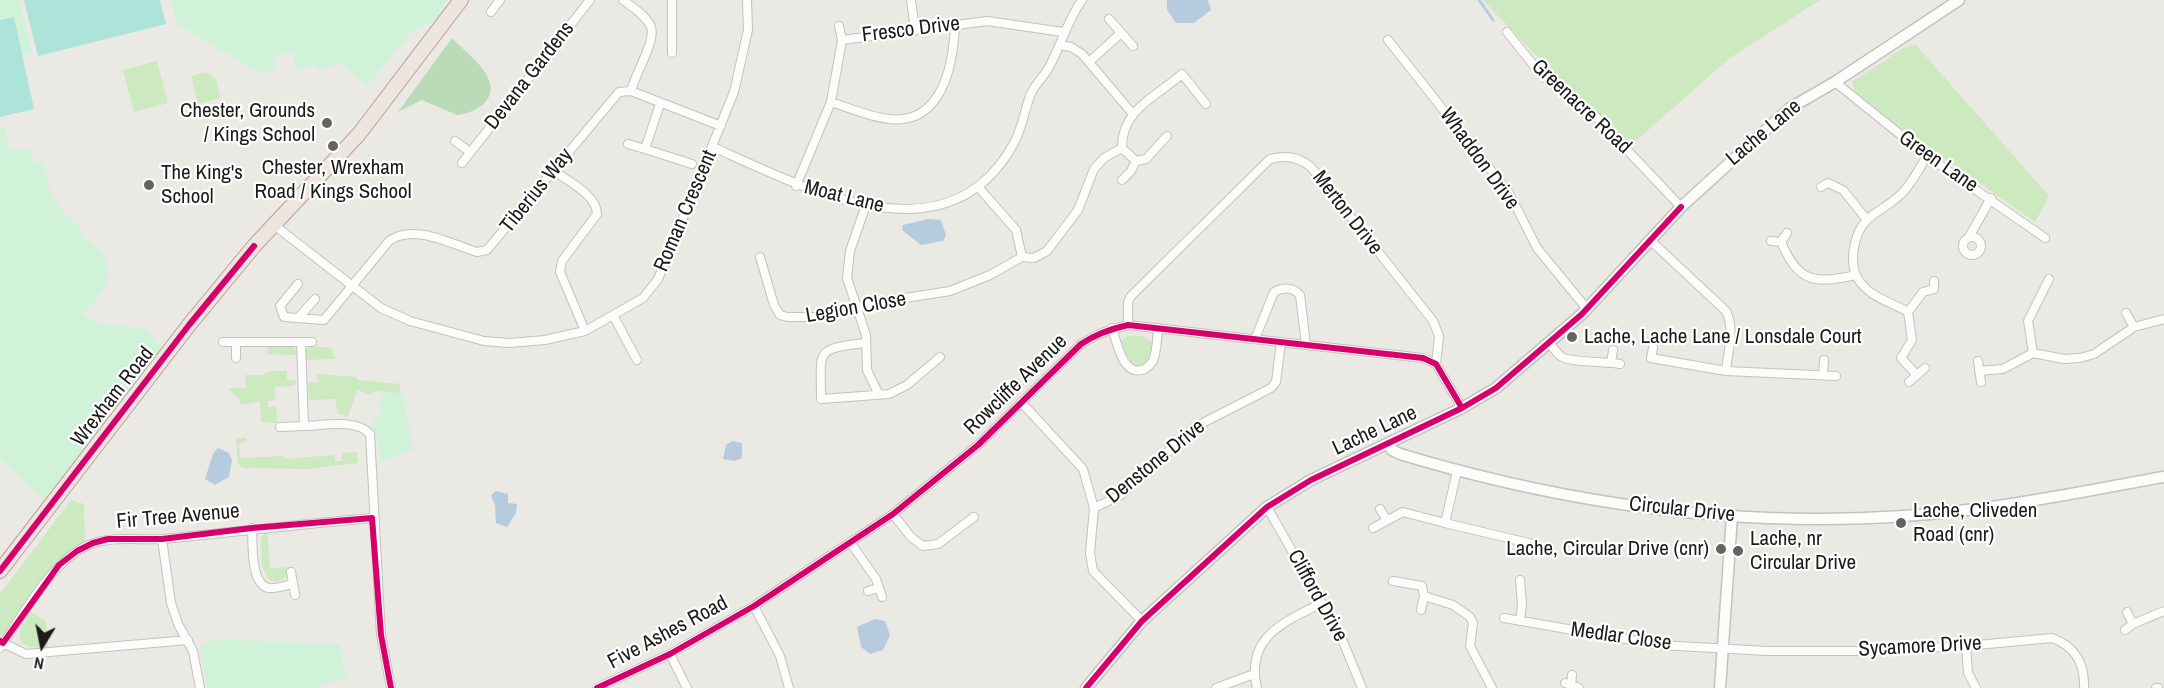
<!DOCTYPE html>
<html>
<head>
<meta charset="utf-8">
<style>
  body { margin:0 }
  #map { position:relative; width:2164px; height:688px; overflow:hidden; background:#eae9e3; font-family:"Archivo Narrow",sans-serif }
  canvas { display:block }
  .north { position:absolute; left:12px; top:616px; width:60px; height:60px; -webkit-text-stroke:4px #fff; paint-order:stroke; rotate:190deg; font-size:16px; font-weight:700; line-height:24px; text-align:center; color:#1b1b1b }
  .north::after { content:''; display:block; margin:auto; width:21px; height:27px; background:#1b1b1b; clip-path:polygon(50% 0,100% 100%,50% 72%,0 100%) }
</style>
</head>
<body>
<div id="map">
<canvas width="2164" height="688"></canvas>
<div class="north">N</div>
</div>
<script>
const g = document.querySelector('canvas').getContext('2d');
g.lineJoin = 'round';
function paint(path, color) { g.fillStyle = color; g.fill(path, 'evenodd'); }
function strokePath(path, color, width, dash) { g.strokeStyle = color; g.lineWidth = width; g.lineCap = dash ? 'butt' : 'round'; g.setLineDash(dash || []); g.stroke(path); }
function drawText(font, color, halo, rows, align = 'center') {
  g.font = font + ' "Archivo Narrow",sans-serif'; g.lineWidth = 4.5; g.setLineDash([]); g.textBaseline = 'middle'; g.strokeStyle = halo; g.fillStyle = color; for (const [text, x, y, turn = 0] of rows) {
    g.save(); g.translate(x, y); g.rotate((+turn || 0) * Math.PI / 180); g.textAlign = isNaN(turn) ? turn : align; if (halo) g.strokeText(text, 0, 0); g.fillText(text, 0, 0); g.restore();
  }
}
const grass = new Path2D(`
  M1483,0H1820L1730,58L1631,145L1558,78Z
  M1915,44L2049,196L2035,222L1897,125L1855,91L1852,82L1902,49Z
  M157,61L168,103L134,112L123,70Z
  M206,72L216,79L220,98L198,104L191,76Z
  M1128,336H1142L1153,343L1145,367L1131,364L1121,341Z
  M269,345L293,346L298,355L266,354Z
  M311,346L331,348L335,359L305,360L306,349Z
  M274,371H287V380H296V383L293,386L275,387V400L268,401V407H276L277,423L261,422L260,401L241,405L240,400L228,388H246L245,375H265V373Z
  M317,374L357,377V380L400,384V393L374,391L371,395L357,390L348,417L337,413L336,399L309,400L308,383L318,382Z
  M246,438L247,442L239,443L240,458L284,456V459L335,455V461H342V453L357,452L358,463L308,469L243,468L238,464L236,439Z
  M71,500L84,504L85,542L58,563L3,637L0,634V594Z
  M267,531L270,568L297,567L286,569L287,577L277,582L269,580L262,567L261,538Z
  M31,612L46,621L48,648L29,647L20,641V630Z`);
const forest = new Path2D(`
  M452,38C463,50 480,62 487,76C500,99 476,113 457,115L422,100L398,112Z`);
const park = new Path2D(`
  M0,0H19L32,52L22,54L14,18L0,20Z
  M171,0H447L436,20L412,31L367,86L341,63L317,70L315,65L296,70L293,52L274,56L277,70L258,73L177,24Z
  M5,127L10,151L30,148L33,163L42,162L51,195L62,211L79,226L83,237L103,252L109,274L104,289L83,315L98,323L148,329L161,349L44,500L0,459V128Z
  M400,393L403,394L413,449L381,462L376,436L370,428L376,416L380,415L382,409L378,408L382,394Z
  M213,639L339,644L346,678L319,686V688H207L200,646Z`);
const pitch = new Path2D(`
  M24,0H160L166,24L38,56Z
  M14,17L34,109L0,117V20Z`);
const water = new Path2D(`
  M1167,0H1208L1211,10L1194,23H1176L1167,10Z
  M928,219L941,220L946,235L943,241L921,245L902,230L903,225Z
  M732,441L742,443V458L734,461L723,459L726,445Z
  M218,448L229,453L232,460L229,477L215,485L205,479L213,454Z
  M495,491L508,494V503L517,504L516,513L507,527L496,523L495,505L491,496Z
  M875,619L885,621L890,635L883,650L870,654L861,647L857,627Z`);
const stream = new Path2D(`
  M1479,0L1493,20`);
const minor = new Path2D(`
  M623,0C632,7 647,16 651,27C656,41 635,74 631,91
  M672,0V53
  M911,0L915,29
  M491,12L500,0
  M1109,19L1133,46
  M839,26L842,40
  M1507,32L1539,72L1595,116L1681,207
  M1388,40L1509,193L1537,248L1587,309
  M1060,45L1071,47L1082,54L1132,113
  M1089,62L1121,33
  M1835,82L1927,156L2045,238
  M831,102C849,108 870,117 889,119C942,125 953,66 955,26
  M660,104L645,149L692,164
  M455,141L470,152
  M628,144L645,149
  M713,147C805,188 948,265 1014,143C1022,129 1024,112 1030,96C1033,86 1043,78 1048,69C1061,46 1066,23 1082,0
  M1122,148L1136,161L1146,159L1167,136
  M1927,156C1920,168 1913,181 1904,191C1894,203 1879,209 1868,219C1853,233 1847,267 1861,283C1872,298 1893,303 1908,312L1923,292L1934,289V281
  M462,163L590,0
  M554,171C569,182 597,195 597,214L562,261L560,272L585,331
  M1122,180L1131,171L1136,161
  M796,186L831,102L842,40L987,21L1063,32
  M1821,187L1828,183L1843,190L1867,220
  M979,188L1016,230L1022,257
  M866,205L850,251L847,278L866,335L867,370L878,393
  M274,225L381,308L410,321L484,341L509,343L545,340L585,331L643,298L658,279L734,92L748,30L747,0
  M1963 246a9 9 0 1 1 18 0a9 9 0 1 1-18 0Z
  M1969,237L1991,198
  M1651,241L1726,311C1735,329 1728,351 1726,371
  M1771,241L1781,242L1787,233
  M1781,242C1799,283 1814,284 1856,275
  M760,257L774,305L780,315L787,317H816L843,312L873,303L950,291L990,275L1022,257L1034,258L1047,251L1078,210L1094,169L1104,158L1122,148C1121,110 1156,97 1182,74L1206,104
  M298,284L280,306L284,317L324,320L389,241C413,223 451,244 477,252L487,250L619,92L631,91L721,126
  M1908,312L1912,340L1901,358L1917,375
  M2126,313L2134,327
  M614,317L637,360
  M298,318L315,299
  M1128,325V302L1131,296L1270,159C1287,155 1298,157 1311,167L1433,321L1439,336L1436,364
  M1112,328C1117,342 1122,375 1142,370C1147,369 1150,365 1153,361C1157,352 1157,338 1158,328
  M1255,339L1274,292C1283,287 1293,287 1300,295L1306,345
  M223,342H301L304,426C323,426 356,418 370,434L381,635L391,688
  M301,342H312
  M865,343C814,349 821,350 821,399L889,394L907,385L940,357
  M1549,343C1553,347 1557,354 1562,357C1569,362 1608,362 1620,364
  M1653,348L1651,358L1726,371L1836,376
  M2033,353L2028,321L2049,279
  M236,358V342
  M1978,361L1981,382
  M1611,363L1613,350
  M1979,371L2003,369L2033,353L2064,359L2080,358L2094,354L2134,327L2164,319
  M1823,375L1824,360
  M1909,382L1925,368
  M1021,402L1083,469L1094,508L1090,553L1093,571L1142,621
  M280,427L304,426
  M1457,471L1445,523L1537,545
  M1267,507L1342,639L1362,688
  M1094,508L1121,495L1195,427L1271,388L1276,382L1281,342
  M1380,509L1387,520
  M893,514L911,537L923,546L938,544L974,517
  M252,528C253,543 250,585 269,588C276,589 286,585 293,584
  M1373,528L1403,512L1445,523
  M162,539L171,603L178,624L193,651L200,688
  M850,542L876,579L882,597
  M291,572L295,595
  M1393,581L1422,586L1424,596L1453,605L1470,617L1473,623L1470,646L1492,688
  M868,591L879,588
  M754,606L780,656L789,688
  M1421,610L1424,596
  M2127,612L2133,624
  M1504,618L1660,645L1767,651H1863L1966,646L2052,638C2075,646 2085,664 2084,688
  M1520,621L1522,605L1520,580
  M2125,630L2133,624L2164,611
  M3,643L26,654L188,640
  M1966,646L1968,673L1976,688
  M0,648C21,618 46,572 76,552C102,533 134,541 164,539C234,532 303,524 372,518
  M670,654L687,688
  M1565,683L1579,688
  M1571,685L1572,675
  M597,688L670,654L754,606L893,514L978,445L1081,344C1096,334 1110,329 1128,325L1423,358L1436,364L1462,408
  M1216,688L1254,674
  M1257,688C1245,637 1284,622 1322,603
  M2156,688H2158`);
const tertiary = new Path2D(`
  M1388,443L1392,450L1400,454C1586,510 1782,534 1976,509C2039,501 2101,488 2164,477
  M1086,688L1142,621L1267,507L1311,480L1462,408L1496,388L1582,314L1681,207L1790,108L1835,82L1959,0
  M1720,688L1732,516`);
const trunk = new Path2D(`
  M0,571L189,325L254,246L359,134L461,0`);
const cycleway = new Path2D(`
  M0,571L189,325L254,246
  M0,641L3,643L59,565L77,551L93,543L108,539H162L252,528L372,518L381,635L391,688
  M597,688L670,654L754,606L893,514L978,445L1081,344C1096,334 1110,329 1128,325L1423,358L1436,364L1462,408
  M1086,688L1142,621L1267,507L1311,480L1462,408L1496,388L1582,314L1681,207`);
const markers = [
  [327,123,6,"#636361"],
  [333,146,6,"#636361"],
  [149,185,6,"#636361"],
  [1572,337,6,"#636361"],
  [1901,523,6,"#636361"],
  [1721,549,6,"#636361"],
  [1738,551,6,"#636361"]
];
const streetNames = [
  ["Fresco Drive",911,30,-7],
  ["Devana Gardens",530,76,-52],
  ["Greenacre Road",1581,107,43],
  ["Lache Lane",1764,133,-40],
  ["Whaddon Drive",1479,159,54],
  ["Green Lane",1938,162,35],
  ["Tiberius Way",537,191,-51],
  ["Moat Lane",844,197,14],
  ["Roman Crescent",686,211,-67],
  ["Merton Drive",1347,213,52],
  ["Legion Close",856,308,-10],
  ["Rowcliffe Avenue",1016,385,-44],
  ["Wrexham Road",113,397,-52],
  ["Lache Lane",1375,431,-25],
  ["Denstone Drive",1156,462,-39],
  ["Circular Drive",1682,510,6],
  ["Fir Tree Avenue",178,517,-5],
  ["Clifford Drive",1317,596,61],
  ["Five Ashes Road",668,633,-28],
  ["Medlar Close",1621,637,8],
  ["Sycamore Drive",1920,647,-3]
];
const poiNames = [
  ["Chester, Grounds",315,111,"right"],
  ["/ Kings School",315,135,"right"],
  ["Chester, Wrexham",333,168,"center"],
  ["Road / Kings School",333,192,"center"],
  ["The King's",161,173],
  ["School",161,197],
  ["Lache, Lache Lane / Lonsdale Court",1584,337],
  ["Lache, Cliveden",1913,511],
  ["Road (cnr)",1913,535],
  ["Lache, nr",1750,539],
  ["Circular Drive",1750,563],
  ["Lache, Circular Drive (cnr)",1709,549,"right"]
];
paint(grass, '#cce9c0');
paint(forest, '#bbdab8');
paint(park, '#d0f2d9');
paint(pitch, '#aee3da');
paint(water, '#b6cbde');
strokePath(stream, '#b6cbde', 3);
strokePath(minor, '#c2c2bf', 10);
strokePath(tertiary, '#c2c2bf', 13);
strokePath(trunk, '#c09b9c', 16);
strokePath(minor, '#fcfcfb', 8);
strokePath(tertiary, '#fcfcfb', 10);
strokePath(trunk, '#ece6df', 14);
strokePath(cycleway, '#d6006c', 6);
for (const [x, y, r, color] of markers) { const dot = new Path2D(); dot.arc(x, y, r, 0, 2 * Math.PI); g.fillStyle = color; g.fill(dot); strokePath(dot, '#fff', 2); }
drawText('21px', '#1b1b1b', '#fff', streetNames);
drawText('21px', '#1b1b1b', '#fff', poiNames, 'left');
</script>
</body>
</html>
